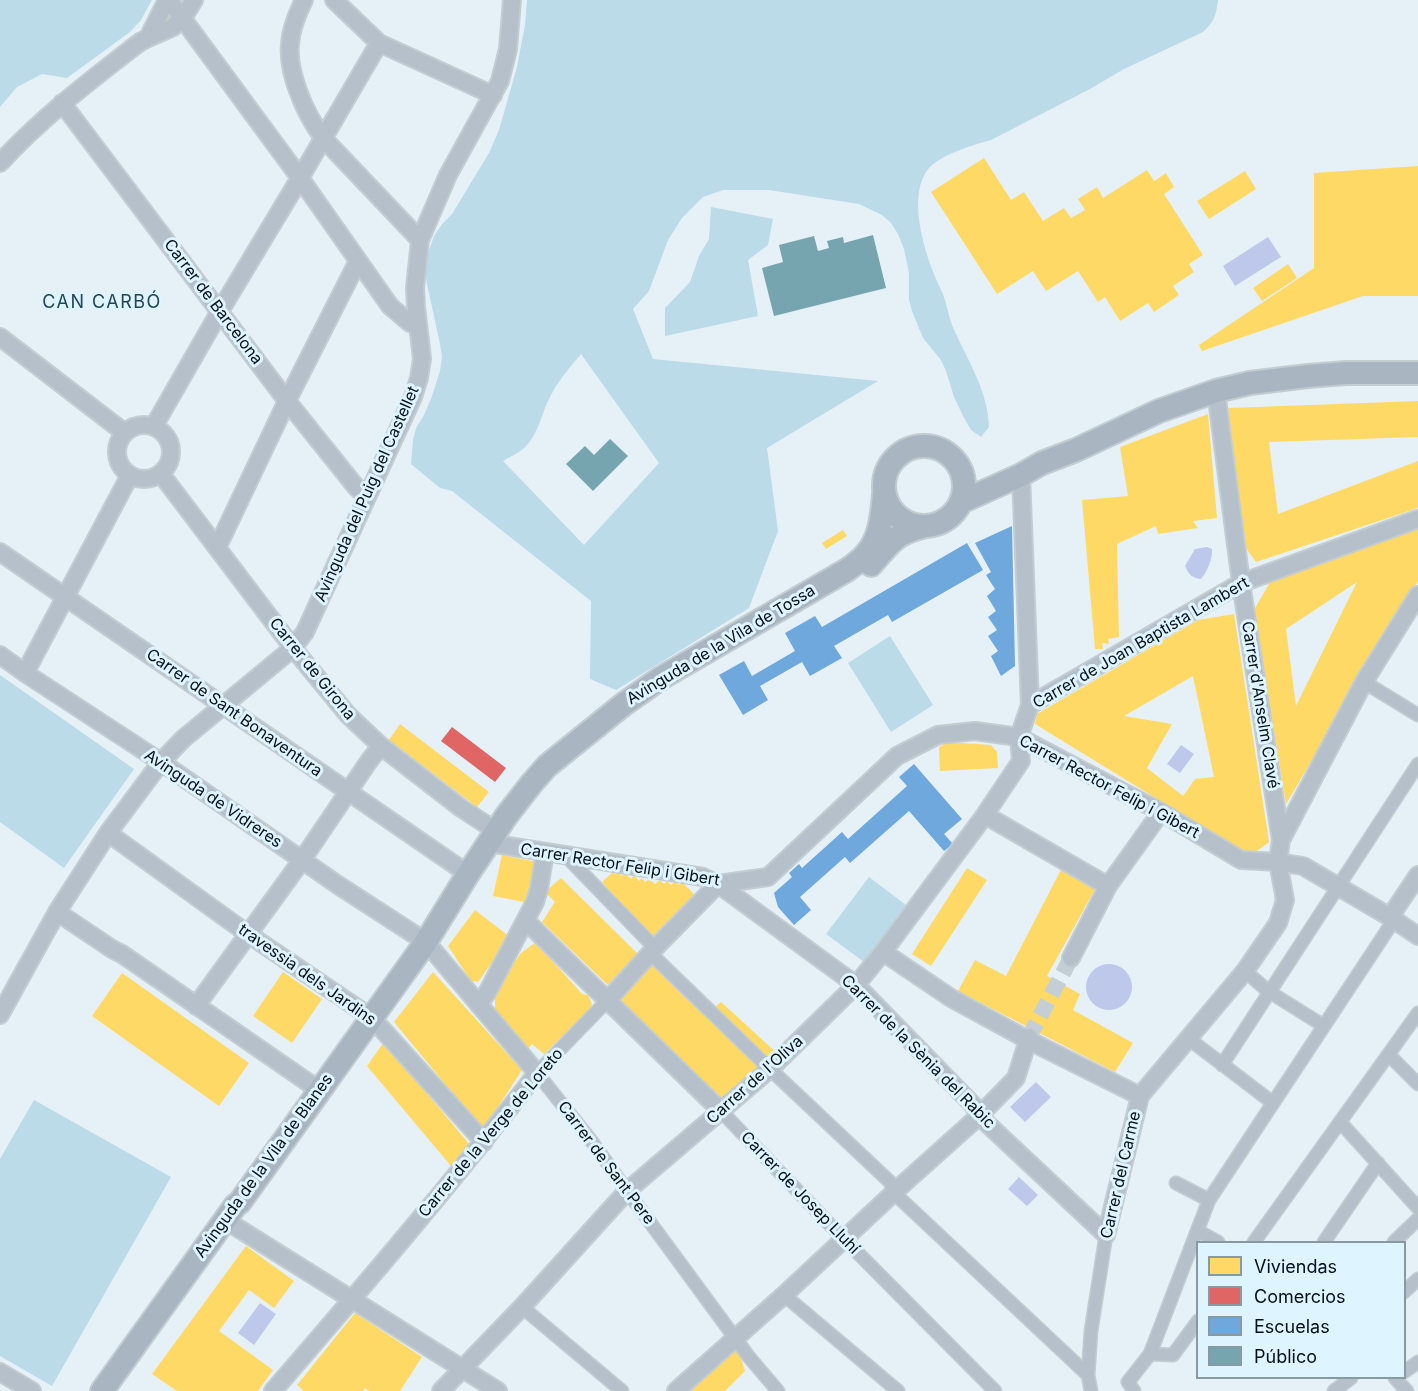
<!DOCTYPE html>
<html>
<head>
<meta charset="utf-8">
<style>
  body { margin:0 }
  #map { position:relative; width:1418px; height:1391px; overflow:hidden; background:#e5f1f7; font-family:Inter,sans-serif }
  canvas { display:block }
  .legend { position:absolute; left:1196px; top:1241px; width:210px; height:138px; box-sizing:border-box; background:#def4fe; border:2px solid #8799a1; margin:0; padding:8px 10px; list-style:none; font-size:18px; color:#041016 }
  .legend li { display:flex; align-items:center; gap:12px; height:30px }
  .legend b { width:30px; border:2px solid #8799a1 }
</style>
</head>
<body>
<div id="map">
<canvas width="1418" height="1391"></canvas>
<ul class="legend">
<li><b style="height:16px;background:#ffd966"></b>Viviendas</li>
<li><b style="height:16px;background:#e06666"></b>Comercios</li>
<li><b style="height:16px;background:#6fa8dc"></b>Escuelas</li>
<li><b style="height:16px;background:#76a5af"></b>Público</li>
</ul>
</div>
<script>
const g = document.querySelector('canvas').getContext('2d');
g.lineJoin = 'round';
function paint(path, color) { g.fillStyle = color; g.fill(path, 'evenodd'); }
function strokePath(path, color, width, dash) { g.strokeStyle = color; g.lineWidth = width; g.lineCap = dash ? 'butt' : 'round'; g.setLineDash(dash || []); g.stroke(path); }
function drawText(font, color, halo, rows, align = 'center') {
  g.font = font + ' Inter,sans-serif'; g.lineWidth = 6; g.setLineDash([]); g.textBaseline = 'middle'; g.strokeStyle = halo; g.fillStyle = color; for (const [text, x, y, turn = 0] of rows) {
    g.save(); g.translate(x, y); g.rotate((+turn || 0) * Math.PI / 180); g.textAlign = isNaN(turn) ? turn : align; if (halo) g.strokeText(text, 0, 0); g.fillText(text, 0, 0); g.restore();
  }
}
const green = new Path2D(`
  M0,0H152L141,20L130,32L67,78L42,74L17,87L0,107Z
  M527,0H1218C1216,15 1215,21 1203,32L1124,69L1090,89L991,140C973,145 942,154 929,168C908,193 922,242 932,269C935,277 939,286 943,294C947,304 948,315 952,325C966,358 988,389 989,427L981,437L971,430L964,418L954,397L946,371L941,360L923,338L912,311L909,300V273L904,249L898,234L891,223L882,215L859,204L769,190H723L703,197L682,218L668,240L649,291L633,309L653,359L878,381L767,448L778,531L749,608L616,690L590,679L591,601L452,491L440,488L411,464L413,440L416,428L424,415L432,396L440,371L442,357L440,344L427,284L425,271L426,259L434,236L443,223L452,214L469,186L489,153L499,130L517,67L525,25ZM581,354L659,463L584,545L503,461C509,457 517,454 523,449C539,435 541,413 551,395C559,380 570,367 581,354Z
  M711,207L773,219L768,245L748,260L758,316L665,336V308L690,282L699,256L709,239Z
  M890,636L933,705L891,732L848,663Z
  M0,675L134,769L64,868L0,822Z
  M869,877L906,905L864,962L826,934Z
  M34,1100L171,1177L52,1386L0,1356V1159Z`);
const water = new Path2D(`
  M1268,237L1281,257L1235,286L1223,266Z
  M1207,547L1212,549C1213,558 1207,572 1201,579C1192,578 1189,575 1185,566L1195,549Z
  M1181,745L1194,754L1180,773L1167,764Z
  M1086 987a23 23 0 1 1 46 0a23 23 0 1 1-46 0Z
  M1036,1082L1051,1097L1025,1122L1010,1107Z
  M1019,1177L1038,1195L1027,1206L1008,1189Z
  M260,1303L276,1314L254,1345L238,1333Z`);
const homes = new Path2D(`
  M984,158L1011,200L1024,192L1043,221L1064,208L1071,218L1085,210L1078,199L1097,187L1103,198L1147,170L1154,181L1166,173L1174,187L1164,194L1203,255L1189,264L1194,272L1173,286L1179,295L1154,312L1148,303L1120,321L1105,297L1098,302L1078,271L1046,291L1033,271L997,294L931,192Z
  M1418,166V296H1363L1202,351L1199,345L1314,268V173Z
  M1245,171L1256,189L1209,219L1197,201Z
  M1288,264L1297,278L1262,301L1253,288Z
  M1418,401V437L1269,442L1278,514L1418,461V508L1256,562L1243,544L1228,408Z
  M1208,414L1217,518L1193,521L1198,528L1158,534L1156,526L1117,544L1119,637L1108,639L1109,644L1102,643L1103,649H1095L1082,500L1128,496L1120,447Z
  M1418,525V581L1286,804L1254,610L1273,577ZM1357,582L1296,706L1286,629Z
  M843,530L847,536L826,549L822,543Z
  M1234,614L1269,842L1250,856L1035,724L1037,714L1198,620ZM1193,676L1214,777L1195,779L1183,796L1147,768L1172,724L1124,716Z
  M400,724L489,792L477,807L389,740Z
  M948,742L991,745L997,752L998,768L940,771L939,747Z
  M502,855L537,862L529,903L493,896Z
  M1065,862L1099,882L1047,976L1080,994L1073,1010L1133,1043L1115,1072L958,991L975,960L1006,976Z
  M967,868L987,880L931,966L912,954Z
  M613,872L615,874L618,872L622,876L625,873L631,879L634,875L639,881L642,878L645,882L650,879L655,884L660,880L664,884L667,881L671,885L675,881L679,885L682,882L696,896L654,938L603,888L606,886L602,882Z
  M561,878L639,955L608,985L542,922L555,902L545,892Z
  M475,910L510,937L478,982L471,981L448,946Z
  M536,942L582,994L588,995L592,1004L591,1009L544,1054L532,1044L528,1049L495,1010V998L498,988L508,971L521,953Z
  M650,957L766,1069L721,1107L614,996Z
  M283,972L322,999L292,1043L253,1016Z
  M433,972L522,1070L483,1130L394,1022Z
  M122,973L249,1063L219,1106L92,1016Z
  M721,1002L779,1055L769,1065L712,1010Z
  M384,1042L470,1145L451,1166L367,1066Z
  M246,1246L294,1281L274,1308L249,1290L219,1331L273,1370L258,1391H177L152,1374Z
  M355,1313L422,1357L400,1391H369L365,1388L363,1391H304L297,1385Z
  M738,1349L745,1371L725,1391H691L701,1378Z`);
const shops = new Path2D(`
  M452,727L506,768L495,782L441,741Z`);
const schools = new Path2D(`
  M1012,526L1015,666L1001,676L991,656L998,651L988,636L997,630L988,617L996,611L987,596L995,589L986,575L991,572L975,543Z
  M967,543L983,570L892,622L888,615L834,646L842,658L810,676L802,662L760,686L768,700L743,715L719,675L744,661L752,676L795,651L785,633L815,616L822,627Z
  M914,764L962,819L944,834L953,844L944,851L909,811L850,863L845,857L800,897L811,910L794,925L778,907L774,893L792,877L789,873L799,864L802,868L842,832L848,839L907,786L899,777Z`);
const public = new Path2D(`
  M873,235L886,288L774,316L762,268L783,262L779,245L814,236L818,251L829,248L827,241L843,237L844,243Z
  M610,439L628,456L593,491L566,464L585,446L594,455Z`);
const minorTunnel = new Path2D(`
  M1029,1037L1071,958`);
const pedestrian = new Path2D(`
  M1364,682L1418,715
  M565,855L655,948
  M650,953L770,1069L890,1182L894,1193L1088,1375
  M1245,971L1268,991L1324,1026
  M607,1001L537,1073L593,1143L627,1191L749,1357L778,1391
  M1189,1039L1273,1103
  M1389,1055L1418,1084
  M1222,1065L1418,764
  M721,1111L837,1232L995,1391
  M1341,1123L1418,1208
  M1176,1183L1209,1200
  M1198,1231L1218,1242
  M1254,1242L1418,1013
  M1324,1242L1378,1163
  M1394,1242L1418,1219
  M1404,1292L1418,1279
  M784,1295L898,1391
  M522,1307L622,1391
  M1150,1354L1173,1355L1198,1321
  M1404,1372L1418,1362
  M1395,1378L1407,1391
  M1091,1391L1088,1375L1091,1331L1106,1235
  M1134,1391L1128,1382L1150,1354L1209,1200L1394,920
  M1334,1391L1351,1378`);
const minor = new Path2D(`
  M169,0L300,178L390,306L410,323L418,326
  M304,0C297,14 291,29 290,44C287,73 306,116 324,139L420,240
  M334,0L379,43L493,95
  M148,38L173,27L183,18L194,0
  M62,103L287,401L356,487L367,497
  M0,163C42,117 91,80 140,42L148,38L167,0
  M0,337L125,433
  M117 452a27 27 0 1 1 54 0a27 27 0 1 1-54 0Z
  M154,426L220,311L300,178L379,43
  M161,474L293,648L348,715L381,746L461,808L496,831
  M1021,475L1030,705
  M217,548L287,401L358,261
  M0,552L468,874
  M0,655L25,673L161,762L338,885L426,942L537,1073C453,1182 363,1287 273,1391
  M25,673L130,475
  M985,815L1108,886
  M108,833L248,934L372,1018L484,1142
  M1281,840L1364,682L1418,595
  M489,843L703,877L718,884L768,877L897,756L938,735L975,731L1019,737L1161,812L1241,860L1278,862L1303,866L1390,917L1418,936
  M57,912L112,949L122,954L319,1090
  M1390,917L1418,875
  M526,921L721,1111
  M883,952L951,998L1028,1040L1140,1096
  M1071,958L1108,886L1161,812
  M607,1001L655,948L718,884L856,985L973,1105L979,1116L1106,1235L1140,1096L1245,971L1278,923L1285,900L1278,862L1281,840L1241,583L1216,391
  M479,1004L487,993L535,902L539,889L545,852
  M196,1006L302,860L369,761L381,746
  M0,1015L57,912L108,833L161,762L183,739L293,648L305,632L413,397L419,378L422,359L416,307L415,288L420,240L448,175L500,81L508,49L512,0
  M225,1220L498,1391
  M0,1372L32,1391
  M441,1391L522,1307L627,1191L770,1069L856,985L883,952L982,819L1021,761L1019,737L1030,705L1241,583L1418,519
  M676,1391L784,1295L902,1185L979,1116L1016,1078L1029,1037`);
const secondary = new Path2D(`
  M884 486a40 40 0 1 1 80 0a40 40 0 1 1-80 0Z
  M961,502L1021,475L1042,463L1076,450L1159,411L1216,391L1250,383L1308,376L1346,373H1418
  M871,565C891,542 895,533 926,526
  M102,1391L235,1206L240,1202L426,942L468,874L507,815L532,783L547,766L624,704L661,678L847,570C854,565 861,560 866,554C881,537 882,514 884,494`);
const streetNames = [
  ["Carrer de Barcelona",213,302,53],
  ["Avinguda del Puig del Castellet",367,494,-66],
  ["Carrer de Joan Baptista Lambert",1141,643,-30],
  ["Avinguda de la Vila de Tossa",721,645,-31],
  ["Carrer de Girona",312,669,51],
  ["Carrer d'Anselm Clavé",1260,705,81],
  ["Carrer de Sant Bonaventura",234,713,35],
  ["Carrer Rector Felip i Gibert",1109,787,28],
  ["Avinguda de Vidreres",213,799,34],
  ["Carrer Rector Felip i Gibert",620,865,9],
  ["travessia dels Jardins",307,975,35],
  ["Carrer de la Sènia del Rabic",918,1052,45],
  ["Carrer de l'Oliva",755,1080,-42],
  ["Carrer de la Verge de Loreto",491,1133,-50],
  ["Carrer de Sant Pere",606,1163,53],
  ["Avinguda de la Vila de Blanes",264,1166,-54],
  ["Carrer del Carme",1121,1175,-77],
  ["Carrer de Josep Lluhí",800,1193,46]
];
const neighbourhoodNames = [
  ["CAN CARBÓ",102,303]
];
paint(green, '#bbdbe9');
paint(water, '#bec8eb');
paint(homes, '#ffd966');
paint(shops, '#e06666');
paint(schools, '#6fa8dc');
paint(public, '#76a5af');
strokePath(minorTunnel, '#c3cfd5', 16, [16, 8]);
strokePath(pedestrian, '#c3ccd1', 15);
strokePath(minor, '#c3ccd1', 20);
strokePath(secondary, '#c3ccd1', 26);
strokePath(pedestrian, '#b5c0cb', 12);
strokePath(minor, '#b5c0cb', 16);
strokePath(secondary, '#a9b6c2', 22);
drawText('16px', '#041016', '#def4fe', streetNames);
g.letterSpacing = '1.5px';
drawText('18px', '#244654', '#def4fe', neighbourhoodNames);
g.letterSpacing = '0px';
</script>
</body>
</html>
